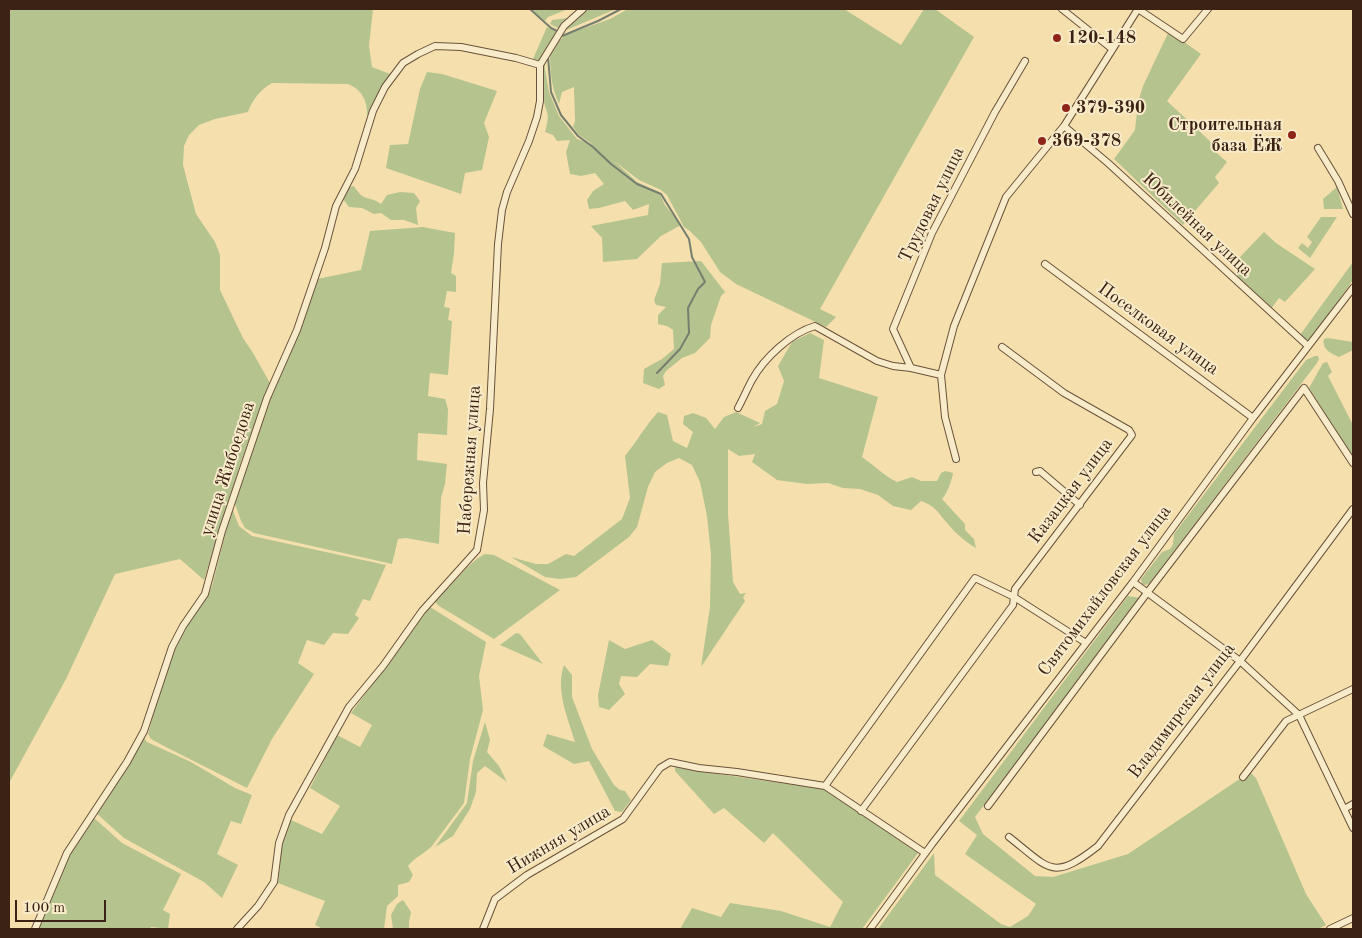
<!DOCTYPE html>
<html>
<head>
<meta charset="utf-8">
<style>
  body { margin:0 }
  #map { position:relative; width:1362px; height:938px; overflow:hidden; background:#f5e0ad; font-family:"Old Standard TT",serif }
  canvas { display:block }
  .frame { position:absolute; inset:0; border:10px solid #3c2214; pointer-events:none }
  .scale { position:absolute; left:15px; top:900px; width:91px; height:22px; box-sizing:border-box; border:2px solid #3c2214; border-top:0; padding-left:6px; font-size:15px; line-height:18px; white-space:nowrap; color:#3c2214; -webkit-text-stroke:4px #f8ebca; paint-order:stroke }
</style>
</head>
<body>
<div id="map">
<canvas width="1362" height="938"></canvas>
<div class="frame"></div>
<div class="scale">100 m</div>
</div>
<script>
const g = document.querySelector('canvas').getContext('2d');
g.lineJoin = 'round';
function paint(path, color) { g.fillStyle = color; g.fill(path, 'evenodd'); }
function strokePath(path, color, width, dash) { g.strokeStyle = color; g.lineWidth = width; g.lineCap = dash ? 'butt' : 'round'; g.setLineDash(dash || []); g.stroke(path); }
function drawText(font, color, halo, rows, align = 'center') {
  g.font = font + ' "Old Standard TT",serif'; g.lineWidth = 4; g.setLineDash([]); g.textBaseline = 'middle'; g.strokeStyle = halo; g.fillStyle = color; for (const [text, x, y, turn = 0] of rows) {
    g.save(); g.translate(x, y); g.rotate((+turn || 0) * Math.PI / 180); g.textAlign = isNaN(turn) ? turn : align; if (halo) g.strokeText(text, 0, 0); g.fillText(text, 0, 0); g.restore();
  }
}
const green = new Path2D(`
  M9,9H373L369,46L372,67L390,74L367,116C368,101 361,88 347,84L272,83C261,89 252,100 248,112L215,119L199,125L189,135L184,146L183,165L196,214L215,242L220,255V290L243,338L253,353L270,383L241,462L204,580L180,559L115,574L66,679L9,783Z
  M531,9H568L548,17L545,21Z
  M584,9H616L564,31L550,24L552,20L568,18L571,14Z
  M628,9H844L901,45L924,9H935L974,37L820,309L836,317L826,327L736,284L720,272L701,242L690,231L684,227L667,195L661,190L639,180L614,161L637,182L659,192L665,205L681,225L661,236L637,259L603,262L602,238L591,226L648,215L649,204L633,210L625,201L599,208L589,209L587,200L593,191L604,184L595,173L581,176L570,174L566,152L570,140L557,141L553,135L545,132C551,111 546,115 543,97C539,79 549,76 533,59L547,27L561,34L545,50V69L549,92L559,116L577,139L592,144L579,135L573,127L575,121L574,87L562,92L559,104C551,87 550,70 550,50L565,35L610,19Z
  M1169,31L1201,54L1167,101L1213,144L1210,147L1227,162L1215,177L1219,183L1183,225L1114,159L1135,130L1138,102L1143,86Z
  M427,72L442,74L497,91L484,123L489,137L482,170L465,173L461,194L386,168L390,145L408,144L420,89Z
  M354,186C364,203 369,195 381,204L387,195L400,192L414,193L420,201L416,208L418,225L404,220H391L381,213L374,214L362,208L349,207L343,199L349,187Z
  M1337,187L1343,209H1324L1323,199Z
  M1321,217H1337L1310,258L1298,248L1302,243L1308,248L1312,242L1307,237Z
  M423,227L455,233L454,253L451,273L456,276V292L447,291L444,307L450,308L448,320L452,321L448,375L430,373L428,396L445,399L448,409L447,435L418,433L417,460L447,464L445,484L441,498L439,544L406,538L398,539L392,564L254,533L245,528L241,521L234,501L271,394L317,279L361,270L370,231Z
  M1264,232L1276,243L1315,269L1285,302L1279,298L1270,310L1235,275L1245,264L1239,258Z
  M701,261L725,292L721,296L711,325L710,338L695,353L682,358L666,371L663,376L665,385L659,389L643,383L644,369L662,359L674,349L673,330L667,326L658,324V315L666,307L656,305L654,300L660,284L662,263Z
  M1353,262V280L1312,338L1306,340L1300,335Z
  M810,333L824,340L819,378L878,397L862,457C874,465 884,476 897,482L912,477L921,481H937L941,473L945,471L953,473C952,480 947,494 942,499L965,524V530L974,539L976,548C966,542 956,534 948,524C937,512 937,507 921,501L911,510L893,506L878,495L860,489L843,488L828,483L807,484L777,480L752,462L755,454L739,456L728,449V514L733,582L740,594L746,593L743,597L745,601L701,667L710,607L711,555L707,516L700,482L692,465L679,458L667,463L655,472L648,487L637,527L629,537L576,577L560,579L545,577L511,557L536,564H548L566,554L574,556L622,519L630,498L625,456C637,441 646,425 658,412L667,415L673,441L687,448L693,432L683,424L684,416L693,413L706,418L715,429L724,417L736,412L760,423L753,427L762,424L765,411L777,404L784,381L778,366L792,342Z
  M1328,338L1353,342V350L1339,357C1332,354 1321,349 1324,339Z
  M1315,356H1318L1319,359L1317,363L1150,583L1146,585L1142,584L1141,579L1162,552L1170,549L1173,544L1174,534L1306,360Z
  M1327,362L1332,372L1328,376L1353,425V459L1309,388L1323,363Z
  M232,508L239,526L252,536L386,565L370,601L363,599L355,615L359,618L348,634L333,633L324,645L307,640L298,663L314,674L272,739L247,788L162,745L151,739L148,734L161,686L175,647L186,627L208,596L212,586Z
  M485,554L494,555L560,590L494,639L439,606L434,601C452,587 466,564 485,554Z
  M1128,596L1141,598L975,817L983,834L1035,876L1053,877L1128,854L1250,772L1256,778L1306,894L1326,925L1318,929H878L934,853L935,875L1001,924L1010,927L1028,916L1036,904L965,854L977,835L959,821Z
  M430,607L486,642L479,676L483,710L470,759L464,803L432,846C424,854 415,857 408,866L413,875L409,882L398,885V896L387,906L384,929H323L315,925L325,901L278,883L282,842L291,820L322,834L340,806L310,788L337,735L360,747L372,725L351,713Z
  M516,633L520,634L543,664L500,645Z
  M609,640L625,649L652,640L671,654L668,666L650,664L637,677L621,676L619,684L625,694L609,710L599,707L598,695Z
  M564,665L572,675V697L592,749L614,785L620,790L625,791L631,800L622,812L615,811L589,761L574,764L543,746L547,734L575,742C568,718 555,690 564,665Z
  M485,722L490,740L487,752L499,766L507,782L485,766L477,773L476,792L470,809L453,836L435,847L467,803L473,761Z
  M143,736L147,742L191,762L235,788L252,795L241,824L231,821L217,854L238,865L222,898L204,882L124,838L95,812Z
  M675,766L704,772L823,789L918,853L862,929H680L692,908L721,917L730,903L781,911L830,927L843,902L773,833L764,843L724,808L714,814L675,771Z
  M93,817L122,843L181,874L163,910L170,914L168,929L151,927L150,929H38L69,855Z
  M403,900L411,912L409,922V929H393L391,915L397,904Z`);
const stream = new Path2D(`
  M530,9L551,28L559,32
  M562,36L598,21L621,9
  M548,57L551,92L561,115L578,136L593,147L611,164L637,184L661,194L689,239L692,257L705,282L698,289L688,308L689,333L680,349L657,373`);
const minor = new Path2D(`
  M1062,9L1112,49
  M1138,9L1183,39L1208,9
  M540,65L564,26L583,9
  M1064,126L1108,163L1308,346
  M1318,148L1338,181L1353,214
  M1045,264L1253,418
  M911,368L893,329L932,233L995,112L1025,61
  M738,408C743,399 747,389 752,380C764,358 791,333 815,326L877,361L893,366L911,368L941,375
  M956,459L945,417L941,375L954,326L1006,197L1064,126L1138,9
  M1036,472L1040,471L1080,505
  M1133,582L1240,661L1299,715L1353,828
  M1243,777L1286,721L1353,689
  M825,786L975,578L1014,597L1086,643
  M988,806L1147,593L1304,388L1353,463
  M1344,809L1353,804
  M861,811L1013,605L1015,589L1132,435L1129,430L1064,393L1002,347
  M1009,837C1050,869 1052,882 1098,846L1240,661L1353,509
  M35,929L67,853L127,762L144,731L172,647L183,626L205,594L222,531L267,398L297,330L325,248L336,206L355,169L373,111L385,87L403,63L418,54L435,46L461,47L516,58L540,65V101L537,117L529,141L507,192L502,210L498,244L490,409L483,483L484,510L477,550L422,611L383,666L349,707L289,815L279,843L274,882L258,906L237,929
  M483,929L495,899L527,875L623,819L660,768L670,762L699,768L737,772L825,786L925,853
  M870,929L932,844L1133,582L1253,418L1353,288
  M1330,929L1353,918`);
const markers = [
  [1057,38,5,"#8f2418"],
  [1066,108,5,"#8f2418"],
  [1292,135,5,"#8f2418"],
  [1042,141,5,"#8f2418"]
];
const poiNames = [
  ["120-148",1067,38],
  ["379-390",1076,108],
  ["Строительная",1282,125,"right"],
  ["база ЁЖ",1282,146,"right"],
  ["369-378",1052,141]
];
const streetNames = [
  ["Трудовая улица",932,205,-64],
  ["Юбилейная улица",1197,225,43],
  ["Поселковая улица",1158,329,36],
  ["Набережная улица",470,460,-86],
  ["улица Жибоедова",228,469,-72],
  ["Казацкая улица",1071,491,-53],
  ["Святомихайловская улица",1105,591,-53],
  ["Владимирская улица",1182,711,-53],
  ["Нижняя улица",559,840,-31]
];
paint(green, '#b5c38f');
strokePath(stream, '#767f6f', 2);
strokePath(minor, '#6a523a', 8);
strokePath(minor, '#f8ebca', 6);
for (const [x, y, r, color] of markers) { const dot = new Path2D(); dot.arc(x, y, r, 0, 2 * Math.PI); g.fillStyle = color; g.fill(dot); strokePath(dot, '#f8ebca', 2); }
drawText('bold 18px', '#3c2214', '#f8ebca', poiNames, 'left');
drawText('18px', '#3c2214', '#f8ebca', streetNames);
</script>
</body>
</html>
